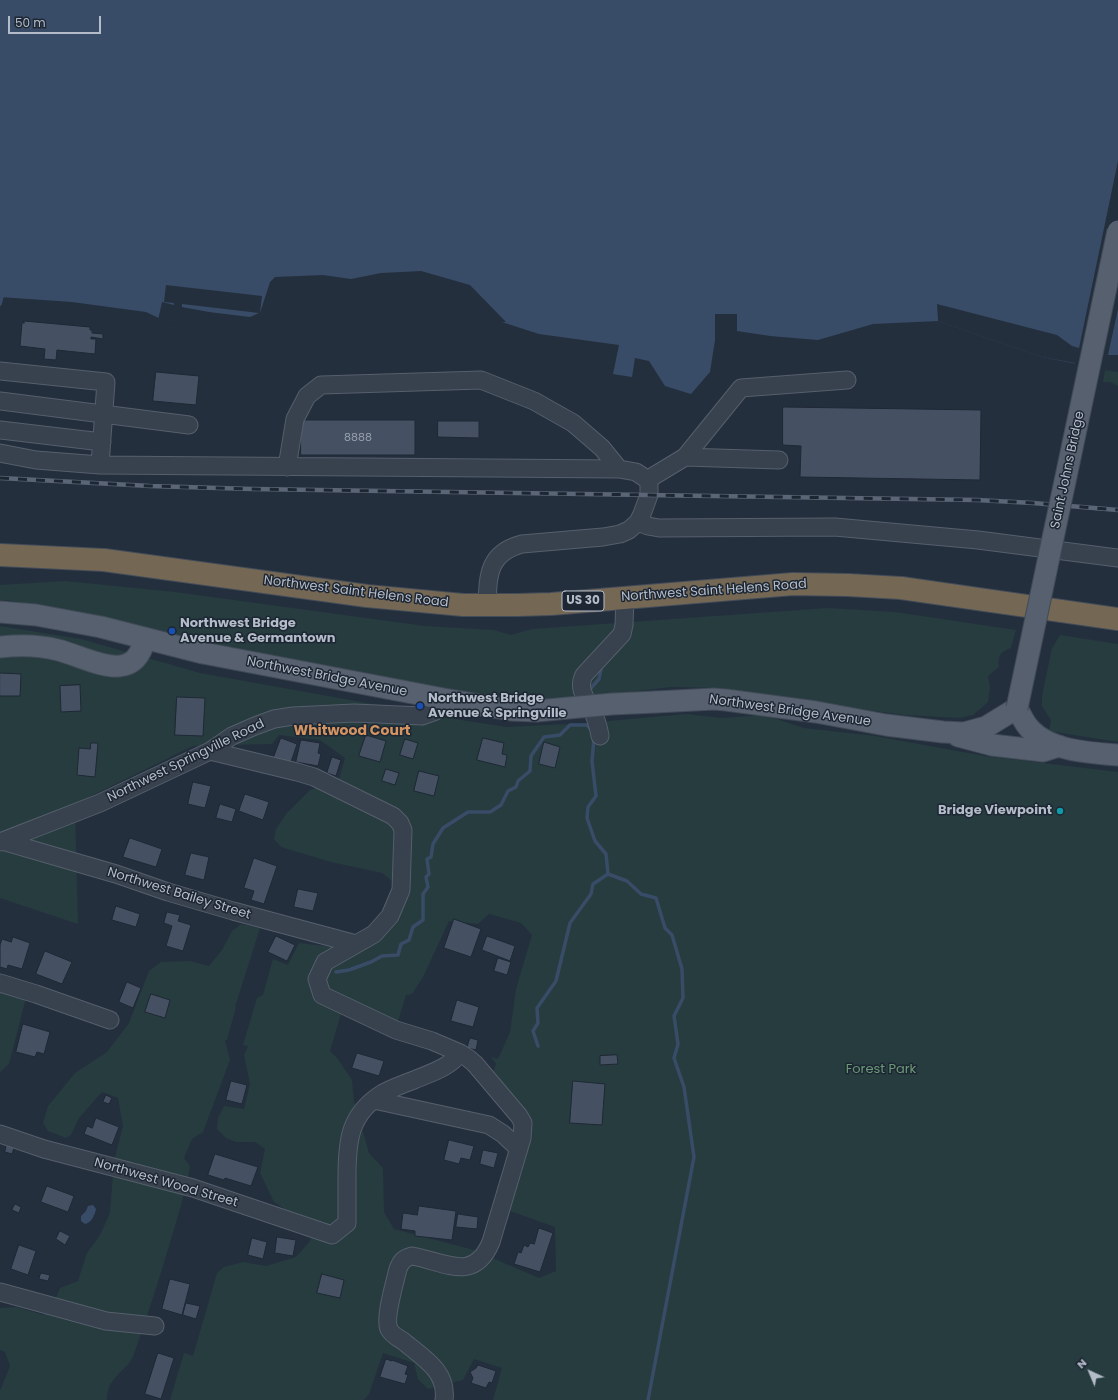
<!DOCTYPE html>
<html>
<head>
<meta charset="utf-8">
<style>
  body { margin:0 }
  #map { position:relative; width:1118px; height:1400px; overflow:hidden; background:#242f3e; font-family:Poppins,sans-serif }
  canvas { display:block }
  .north { position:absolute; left:1070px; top:1352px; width:40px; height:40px; -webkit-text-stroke:3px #1d2633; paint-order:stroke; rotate:316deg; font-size:11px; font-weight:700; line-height:16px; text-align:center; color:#b4bcc9 }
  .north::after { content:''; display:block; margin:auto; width:14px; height:18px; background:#b4bcc9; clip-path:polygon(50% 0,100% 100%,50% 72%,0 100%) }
  .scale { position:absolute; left:8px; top:16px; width:93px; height:18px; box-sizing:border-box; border:2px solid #b4bcc9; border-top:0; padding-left:5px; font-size:12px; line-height:14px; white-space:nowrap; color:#b4bcc9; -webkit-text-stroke:3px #1d2633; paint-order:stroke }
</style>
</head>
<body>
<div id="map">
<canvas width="1118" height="1400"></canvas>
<div class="north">N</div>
<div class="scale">50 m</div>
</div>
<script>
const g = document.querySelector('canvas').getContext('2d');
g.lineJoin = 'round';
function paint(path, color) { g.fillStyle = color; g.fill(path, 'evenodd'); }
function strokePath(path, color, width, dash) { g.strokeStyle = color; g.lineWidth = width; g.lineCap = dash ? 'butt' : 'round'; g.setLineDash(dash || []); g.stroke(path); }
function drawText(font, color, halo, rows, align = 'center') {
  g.font = font + ' Poppins,sans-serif'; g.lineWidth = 3; g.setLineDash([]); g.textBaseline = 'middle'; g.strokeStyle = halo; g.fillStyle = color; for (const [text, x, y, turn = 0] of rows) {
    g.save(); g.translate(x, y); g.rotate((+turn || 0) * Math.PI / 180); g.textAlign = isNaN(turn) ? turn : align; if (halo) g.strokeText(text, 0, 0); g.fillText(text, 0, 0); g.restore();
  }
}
const green = new Path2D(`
  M1105,370L1118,372V386L1110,382H1103Z
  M65,581L175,592L425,626L494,630L511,635L532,629L828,608L895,612L1016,630L1011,648C1000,652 998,655 999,667L988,676L990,687L988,702L973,715L960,718L905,715L769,697L723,688L671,687L540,703L501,700L205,649L70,612L13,601L0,600V585Z
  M0,626L81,639L200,673L467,721L508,727L587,723L686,714L722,718L764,715L804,728L875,736L985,756L1118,772V1400H493L502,1368L474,1359L463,1380L428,1389L418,1379L414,1363L383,1353L369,1394L364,1400H170L184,1353L193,1356L217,1273L224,1267L243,1262L266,1266L296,1257L310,1241L314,1220L291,1213L274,1202L260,1173L265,1149L255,1142H236L226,1138L217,1129L218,1118L224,1106L244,1109L250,1084L244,1055L248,1046L243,1045L257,998L263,995L273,959L288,965L299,943L333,947L373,928L387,913L396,884L382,873L331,862L281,847L274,839L276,829L286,814L310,790L339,779L345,758L320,740L279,735L272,744L193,746L75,804L78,924L0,898ZM489,914L521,923L532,935L516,989L510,1032L498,1059L491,1057L496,1064L493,1073L530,1128L507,1210L555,1227L556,1271L539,1278L474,1250L394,1229L384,1212L383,1168L369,1153L354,1101L352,1080L338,1059L330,1051L341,1014L331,1009L333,1006L358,1002L398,1021L406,995L412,994L423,977L449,921L478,924Z
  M1060,635L1118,644V742L1049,731L1051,720L1042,706V696L1052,648Z
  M241,924L260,928L235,1007H236L227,1040H225V1041L230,1060L203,1132L192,1139L184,1158L190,1166L188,1180C172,1238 154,1297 134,1354C128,1372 107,1375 107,1400H0V1391L10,1366L5,1352L0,1350V1308L16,1307L44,1315L56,1298L60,1288L78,1281L87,1253L100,1235L110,1213L114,1161L123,1126L118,1098L102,1092L79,1118L71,1135L66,1138L48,1131L43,1123L48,1106L75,1073L107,1052L129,1023L149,971L161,962L190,961L209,966L222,950L232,931Z
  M0,988L26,998L9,1064L0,1072Z`);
const water = new Path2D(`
  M0,0H1118V372L1042,357L938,321L873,324L818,340L770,336L737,331V314H715V340L710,372L691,394L665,386L649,361L635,358L632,377L613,374L619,345L539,334L403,290L320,289L289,291L282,295L272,327L165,321L146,312L72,302L0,297Z
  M93,1205L96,1209C95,1215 91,1223 85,1224L81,1221V1216L86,1211L88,1206Z`);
const pier = new Path2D(`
  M1118,161V309L1108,355H1118V372L1105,370V372L1075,365V363L1042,357L938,321L937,304L1057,335L1072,346L1079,348Z
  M421,271L470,285L506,322H500L403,292L347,296L320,291L289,292L284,296L282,299L275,325L267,331L257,336L185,327L164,323L158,320L162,302L174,305V303L164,302L166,285L262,296L260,313L270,282L275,277L323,275L351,279L381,273ZM182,304L259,313L250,317L209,312L182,307Z`);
const stream = new Path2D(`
  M0,304L3,293
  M591,688L599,679L602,665
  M594,738L592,761L596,796L588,807L587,818L595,841L606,854L608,874
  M608,874L627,881L641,894L656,898L665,928L672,935L682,969L683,998L674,1016L678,1044L674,1058L684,1087L694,1157L648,1400
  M336,972L349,970L371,962L382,956L398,955L401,944L409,940L413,927L423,920V894L428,887L426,877L429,874L427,859L431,857L433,844L443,828L468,812H490L501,805L508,791L516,787L518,781L530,771L531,756L544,737L560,735L570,725H587L593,732
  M538,1046L533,1031L538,1023L537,1008L556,981L570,923L591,894L593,884L608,874`);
const building = new Path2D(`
  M24,321L90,327V330H92V333L103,334V339L91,337V339H96L95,354L57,350L56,360L44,359L45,349L20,346L22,323H24Z
  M156,372L199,376L196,405L153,401Z
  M783,407L981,410L980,480L800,477L801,446L783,445Z
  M301,420H415V455H301Z
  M438,421H479V438L438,437Z
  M0,673L21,674L20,696H0Z
  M80,685L81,711L61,712L60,686Z
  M177,697L205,698L203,736L175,735Z
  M366,735L386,741L380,762L359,756Z
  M281,738L297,744L290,765L273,759Z
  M483,738L504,743L502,754L507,755L505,767L477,760Z
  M405,739L418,743L413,759L400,755Z
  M301,740L320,743L318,753L321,754L318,766L296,762Z
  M544,742L560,747L555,768L539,764Z
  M91,743H98L95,777L77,775L79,748L90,749Z
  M332,757L341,760L336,776L327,773Z
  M386,769L399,773L395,785L382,781Z
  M419,771L439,776L434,796L414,791Z
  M193,782L211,786L205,808L188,804Z
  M245,794L269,802L263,820L239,811Z
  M220,804L236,809L232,822L216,818Z
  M130,838L162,849L156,867L123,857Z
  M191,853L209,857L204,880L185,875Z
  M254,858L277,866L264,904L251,900L254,891L244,888Z
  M298,889L318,893L313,911L294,907Z
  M116,906L140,914L136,927L112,920Z
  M167,912L180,915L178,921L191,925L183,951L166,946L172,926L164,923Z
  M454,919L481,929L471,957L444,948Z
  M276,936L295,945L287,961L268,952Z
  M487,936L515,946L510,961L482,950Z
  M13,937L30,943L22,969L8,965L7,969L0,967V945L2,939L11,942Z
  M45,951L72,962L62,984L36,974Z
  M498,958L511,962L507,975L494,971Z
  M127,982L141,988L133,1008L119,1002Z
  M151,994L170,1000L165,1018L145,1012Z
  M457,1000L479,1007L473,1027L451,1021Z
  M23,1024L50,1032L44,1054L37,1052L35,1057L16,1052Z
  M470,1038L478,1040L476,1050L467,1048Z
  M357,1053L384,1061L379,1076L352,1068Z
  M617,1055L618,1064L600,1065V1056Z
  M231,1081L247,1085L242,1104L226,1100Z
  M573,1081L605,1084L602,1125L570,1123Z
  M106,1095L112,1098L109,1104L103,1102Z
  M96,1118L119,1127L112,1145L84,1134L87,1126L92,1128Z
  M449,1140L474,1146L470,1160L461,1158L459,1164L444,1160Z
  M7,1143L15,1145L12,1154L5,1152Z
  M483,1150L498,1153L494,1168L480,1164Z
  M215,1154L258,1167L251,1186L225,1178L224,1180L208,1175Z
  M47,1186L74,1196L68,1212L41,1202Z
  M15,1204L21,1207L19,1213L12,1210Z
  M419,1206L456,1211L452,1240L415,1236V1231L401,1229L403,1213L417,1215Z
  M458,1214L478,1217L477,1229L456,1227Z
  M539,1228L553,1233L540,1272L514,1264L518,1252L521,1253L524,1245L528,1247L530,1243L534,1244Z
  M60,1231L70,1236L65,1245L56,1239Z
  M277,1237L296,1240L293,1256L275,1253Z
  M252,1238L267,1242L263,1259L248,1255Z
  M19,1245L36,1251L28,1275L11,1269Z
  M41,1273L50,1275L48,1281L39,1279Z
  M322,1274L344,1280L340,1298L317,1293Z
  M170,1279L190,1284L182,1315L162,1309Z
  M186,1303L200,1306L196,1319L183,1315Z
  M158,1353L174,1358L161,1399L145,1394Z
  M386,1359L392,1361V1360L408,1366L405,1374L408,1375L405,1384L380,1377Z
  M478,1365L496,1371L492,1383L489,1382L486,1388L471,1383L473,1378L470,1372L476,1368Z`);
const minor = new Path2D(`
  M0,371L106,382L100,465
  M0,401L189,425
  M0,430L102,442
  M0,453L36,460L100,465L619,469L636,472L645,478L649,482V495L642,514L638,522L629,530L620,534L603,537L522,544C488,553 488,575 487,606
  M685,457L741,388L847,380
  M287,467L295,419L307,396L321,385L481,380L534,401L573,423L602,448L619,469
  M647,480L685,457L779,460
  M638,522L648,526L659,528L835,527L978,540L1118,558
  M600,736C599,729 597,723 595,717C589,702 576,690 584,675L622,634L624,625L625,597
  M210,751L297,772L314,777L393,816L400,823L403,830L401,890L390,916L374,934L325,962L317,979L322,995L396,1030L432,1041L460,1053L468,1058L475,1064L519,1116L523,1123L522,1138L491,1242C474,1283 445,1262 412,1256C404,1258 401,1261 398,1269C395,1282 384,1318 389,1329C391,1334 398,1338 403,1341C422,1357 448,1371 444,1400
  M2,841L116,874L168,892L233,911L356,944
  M0,842L100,803L210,751L232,736L255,726L274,719L293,716L354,713L422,716L436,711L444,699
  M0,983L36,994L110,1020
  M374,1100L489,1125L503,1134L519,1149
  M0,1134L44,1149L193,1188L332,1235L347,1223C347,1208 347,1193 347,1177C347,1141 349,1114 383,1093C393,1088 403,1084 414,1080C430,1073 449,1068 460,1053
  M0,1292L106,1321L155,1326`);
const major = new Path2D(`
  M0,612L36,615L101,627L203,653L444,699L511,710L536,711
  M0,647C20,645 39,645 58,650C90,658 134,688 145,638
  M656,702L714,699L726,700L816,712L886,725L943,732L964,733L986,727L1017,708C1021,715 1024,723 1030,729C1050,751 1090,753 1118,755
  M958,736L992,745L1043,751L1059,746`);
const highway = new Path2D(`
  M0,555L104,560L367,596L463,605H517L551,604L793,584L848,585L901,588L1118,619`);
const rail = new Path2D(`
  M0,478L150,486L252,489L977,500L1033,503L1118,510`);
const majorBridge = new Path2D(`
  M1017,708L1118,231
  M536,711L612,704L656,702`);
const markers = [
  [172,631,4,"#1a4fb4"],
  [420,706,4,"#1a4fb4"],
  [1060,811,4,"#0f9aa8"]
];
const numberNames = [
  ["8888",358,438]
];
const shields = [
  [583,601,42]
];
const shieldNames = [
  ["US 30",583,601]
];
const streetNames = [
  ["Saint Johns Bridge",1068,470,-78],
  ["Northwest Saint Helens Road",714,591,-4],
  ["Northwest Saint Helens Road",356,592,7],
  ["Northwest Bridge Avenue",327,677,11],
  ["Northwest Bridge Avenue",790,711,8],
  ["Northwest Springville Road",186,761,-26],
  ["Northwest Bailey Street",179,894,17],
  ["Northwest Wood Street",166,1183,16]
];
const poiNames = [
  ["Northwest Bridge",180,624],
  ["Avenue & Germantown",180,639],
  ["Northwest Bridge",428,699],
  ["Avenue & Springville",428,714],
  ["Bridge Viewpoint",1052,811,"right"]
];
const parkNames = [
  ["Forest Park",881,1070]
];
const neighbourhoodNames = [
  ["Whitwood Court",352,731]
];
paint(green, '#263c3f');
paint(water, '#394c67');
paint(pier, '#242f3e');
strokePath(stream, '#394c67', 3.5);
paint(building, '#455162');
strokePath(building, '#1f2835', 1);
strokePath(minor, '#565f6c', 19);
strokePath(major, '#414a57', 23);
strokePath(highway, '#434c59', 24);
strokePath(minor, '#38414e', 17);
strokePath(major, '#56606e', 21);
strokePath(highway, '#746855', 22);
strokePath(rail, '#5a6575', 4.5);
strokePath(rail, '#1d2633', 3, [9]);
strokePath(majorBridge, '#414a57', 23, []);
strokePath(majorBridge, '#56606e', 21);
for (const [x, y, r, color] of markers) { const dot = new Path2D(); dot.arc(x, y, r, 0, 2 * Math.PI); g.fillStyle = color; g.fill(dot); strokePath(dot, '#1d2633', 1.5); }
drawText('11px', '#98a1af', null, numberNames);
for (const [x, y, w] of shields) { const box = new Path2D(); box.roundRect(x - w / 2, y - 10, w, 20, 3); g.fillStyle = '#1d2633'; g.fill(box); strokePath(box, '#b4bcc9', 1); }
drawText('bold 12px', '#b4bcc9', null, shieldNames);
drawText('13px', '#b4bcc9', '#1d2633', streetNames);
drawText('bold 13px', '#b4bcc9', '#1d2633', poiNames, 'left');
drawText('13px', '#6b9a76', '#1d2633', parkNames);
drawText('bold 14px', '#d59563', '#1d2633', neighbourhoodNames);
</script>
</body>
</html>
